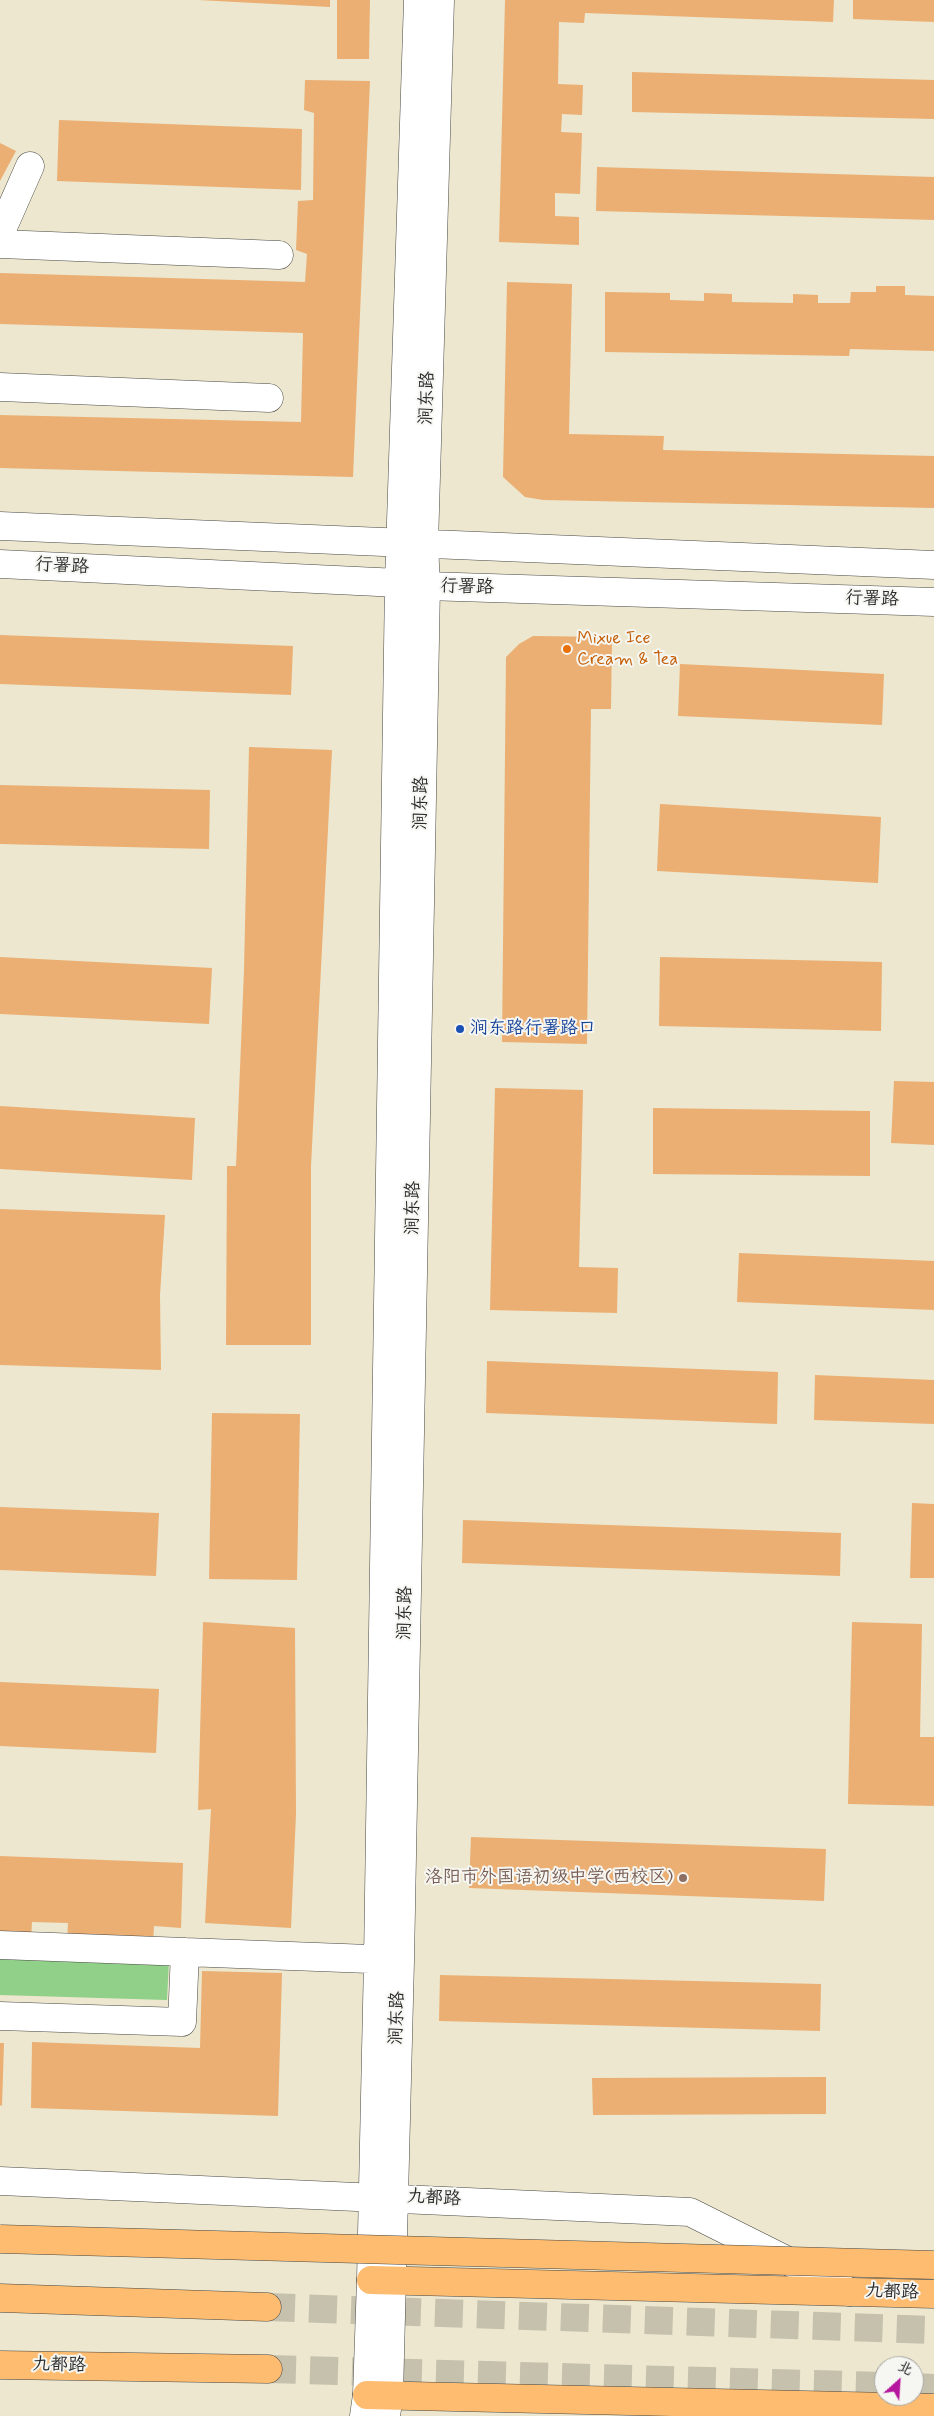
<!DOCTYPE html>
<html>
<head>
<meta charset="utf-8">
<style>
  body { margin:0 }
  #map { position:relative; width:934px; height:2416px; overflow:hidden; background:#ece7ce; font-family:Mynerve,"LXGW WenKai TC",sans-serif }
  canvas { display:block }
  .north { position:absolute; left:874px; top:2356px; width:50px; height:50px; box-sizing:border-box; background:#f6f6f2; border:1px solid #a5a5a2; border-radius:50%; rotate:26deg; font-size:14px; font-weight:700; line-height:20px; text-align:center; color:#2b2b2b }
  .north::after { content:''; display:block; margin:auto; width:18px; height:22px; background:#b5179e; clip-path:polygon(50% 0,100% 100%,50% 72%,0 100%) }
</style>
</head>
<body>
<div id="map">
<canvas width="934" height="2416"></canvas>
<div class="north">北</div>
</div>
<script>
const g = document.querySelector('canvas').getContext('2d');
g.lineJoin = 'round';
function paint(path, color) { g.fillStyle = color; g.fill(path, 'evenodd'); }
function strokePath(path, color, width, dash) { g.strokeStyle = color; g.lineWidth = width; g.lineCap = dash ? 'butt' : 'round'; g.setLineDash(dash || []); g.stroke(path); }
function drawText(font, color, halo, rows, align = 'center') {
  g.font = font + ' Mynerve,"LXGW WenKai TC",sans-serif'; g.lineWidth = 4; g.setLineDash([]); g.textBaseline = 'middle'; g.strokeStyle = halo; g.fillStyle = color; for (const [text, x, y, turn = 0] of rows) {
    g.save(); g.translate(x, y); g.rotate((+turn || 0) * Math.PI / 180); g.textAlign = isNaN(turn) ? turn : align; if (halo) g.strokeText(text, 0, 0); g.fillText(text, 0, 0); g.restore();
  }
}
const green = new Path2D(`
  M0,1954L169,1960L167,2000L0,1995Z`);
const building = new Path2D(`
  M198,0H330V7Z
  M337,0H370L369,59H337Z
  M505,0H834L833,22L585,13L584,23L559,22L558,84L583,85L582,115L562,114L561,132L582,133L580,194L555,193V216L579,217V245L499,242Z
  M853,0H934V22L853,19Z
  M632,72L934,80V119L632,112Z
  M305,80L370,81L353,477L0,468V415L301,422L303,333L0,324V273L305,282L307,254L296,250L298,201L313,200L314,113L304,110Z
  M59,120L302,129L301,190L57,181Z
  M0,143L16,151L0,181Z
  M597,167L934,177V220L596,211Z
  M507,282L572,284L569,434L664,436L663,450L934,456V508L543,500L525,497L503,477Z
  M876,286H905V295L934,296V351L850,349L849,356L605,352V292L670,293V300L704,301V293L732,294V302L793,303V294L818,295V303H850L851,292H876Z
  M0,635L293,646L291,695L0,684Z
  M533,636L612,637L611,709H591L587,1044L502,1042L506,657L519,644Z
  M680,664L884,674L882,725L678,716Z
  M249,747L332,750L311,1166V1345H226L227,1166H236L244,970Z
  M0,785L210,790L209,849L0,844Z
  M660,804L881,817L878,883L657,871Z
  M0,957L212,968L209,1024L0,1014Z
  M660,957L882,962L881,1031L659,1026Z
  M894,1081L934,1082V1145L891,1143Z
  M495,1088L583,1090L579,1267L618,1268L617,1313L490,1310Z
  M0,1106L195,1118L192,1180L0,1169Z
  M653,1108L870,1111V1176L653,1174Z
  M0,1209L165,1215L160,1295L161,1370L0,1365Z
  M739,1253L934,1261V1310L737,1302Z
  M487,1361L778,1372L777,1424L486,1413Z
  M815,1375L934,1380V1424L814,1420Z
  M212,1413L300,1414L297,1580L209,1579Z
  M912,1503L934,1504V1578H910Z
  M0,1507L159,1513L156,1576L0,1570Z
  M463,1520L841,1533L840,1576L462,1563Z
  M203,1622L295,1628L296,1814L291,1928L205,1923L211,1809L198,1810Z
  M852,1622L922,1624L920,1737H934V1806L848,1804Z
  M0,1682L159,1689L156,1753L0,1746Z
  M471,1837L826,1849L824,1901L469,1888Z
  M0,1856L183,1863L181,1928L154,1926L153,1945L67,1941L68,1923L32,1922L31,1940L0,1939Z
  M202,1971L282,1973L278,2116L31,2108L32,2042L200,2048Z
  M440,1975L821,1984L820,2031L439,2021Z
  M0,2043H4L2,2106L0,2105Z
  M826,2077V2114L593,2115L592,2078Z`);
const majorTunnel = new Path2D(`
  M267,2307L934,2330
  M268,2369L884,2386
  M914,2387L934,2388`);
const minor = new Path2D(`
  M0,234L30,166
  M0,244L279,255
  M0,387L269,398
  M0,526L934,565
  M0,564L399,583L426,586L934,602
  M0,1945L396,1960
  M0,2016L182,2022L185,1952
  M0,2181L690,2212L850,2292
  M364,2416L367,2395L371,2280L378,1960L399,583L418,0
  M386,2416L389,2395L400,1961L426,586L424,544L440,0`);
const major = new Path2D(`
  M371,2280L934,2294
  M0,2298L267,2307
  M0,2365L268,2369
  M367,2395L934,2408`);
const majorBridge = new Path2D(`
  M0,2239L934,2265`);
const markers = [
  [567,649,5,"#e8710a"],
  [460,1029,5,"#1a4fb4"],
  [683,1878,5,"#8d6e63"]
];
const streetNames = [
  ["涧东路",428,398,-88],
  ["行署路",62,567,3],
  ["行署路",467,588,2],
  ["行署路",872,600,2],
  ["涧东路",422,803,-89],
  ["涧东路",414,1208,-89],
  ["涧东路",406,1613,-89],
  ["涧东路",398,2018,-88],
  ["九都路",434,2199,3],
  ["九都路",892,2293,2],
  ["九都路",59,2366,1]
];
const foodNames = [
  ["Mixue Ice",577,639],
  ["Cream & Tea",577,660]
];
const transitNames = [
  ["涧东路行署路口",470,1029]
];
const educationNames = [
  ["洛阳市外国语初级中学(西校区)",673,1878]
];
paint(green, '#90d088');
paint(building, '#ebaf73');
strokePath(majorTunnel, '#c5c1ad', 28, [28, 14]);
strokePath(minor, '#484743', 29);
strokePath(major, '#484743', 29);
strokePath(minor, '#fff', 28);
strokePath(major, '#fdbc70', 28);
strokePath(majorBridge, '#484743', 29, []);
strokePath(majorBridge, '#fdbc70', 28);
for (const [x, y, r, color] of markers) { const dot = new Path2D(); dot.arc(x, y, r, 0, 2 * Math.PI); g.fillStyle = color; g.fill(dot); strokePath(dot, '#f6f6f2', 2); }
drawText('18px', '#2b2b2b', '#f6f6f2', streetNames);
drawText('18px', '#c56008', '#f6f6f2', foodNames, 'left');
drawText('18px', '#164399', '#f6f6f2', transitNames, 'left');
drawText('18px', '#785e54', '#f6f6f2', educationNames, 'right');
</script>
</body>
</html>
